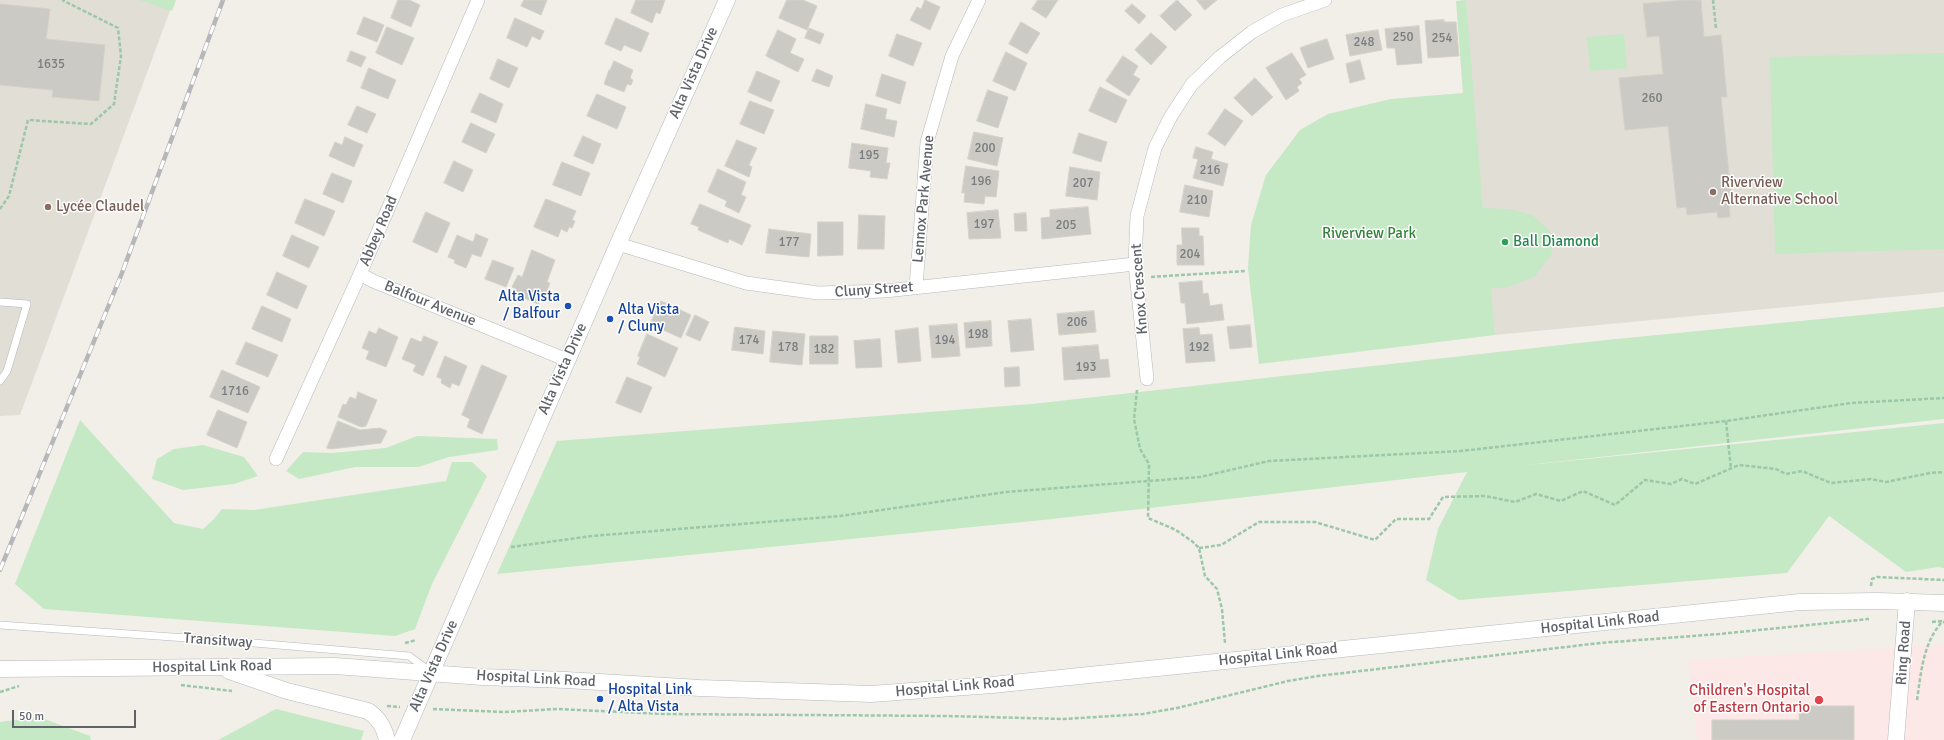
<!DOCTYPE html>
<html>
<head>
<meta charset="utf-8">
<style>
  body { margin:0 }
  #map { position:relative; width:1944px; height:740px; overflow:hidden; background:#f1efe8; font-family:Signika,sans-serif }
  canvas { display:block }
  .scale { position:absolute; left:12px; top:710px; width:124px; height:18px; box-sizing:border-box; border:2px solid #5f6368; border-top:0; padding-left:5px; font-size:12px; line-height:14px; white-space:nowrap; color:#5f6368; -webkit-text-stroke:3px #fff; paint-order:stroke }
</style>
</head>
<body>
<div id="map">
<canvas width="1944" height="740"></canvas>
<div class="scale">50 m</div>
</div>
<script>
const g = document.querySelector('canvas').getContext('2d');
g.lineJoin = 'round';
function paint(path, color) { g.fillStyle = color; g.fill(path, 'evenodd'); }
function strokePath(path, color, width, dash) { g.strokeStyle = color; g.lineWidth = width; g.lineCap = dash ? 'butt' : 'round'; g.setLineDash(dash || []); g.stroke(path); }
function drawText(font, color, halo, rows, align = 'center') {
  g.font = font + ' Signika,sans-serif'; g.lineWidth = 3; g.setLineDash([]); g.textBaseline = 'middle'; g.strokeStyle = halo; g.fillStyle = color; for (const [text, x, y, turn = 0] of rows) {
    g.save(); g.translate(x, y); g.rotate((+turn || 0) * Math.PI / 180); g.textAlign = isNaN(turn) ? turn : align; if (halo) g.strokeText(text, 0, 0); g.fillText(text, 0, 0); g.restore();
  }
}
const education = new Path2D(`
  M0,0H174L20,415L0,416Z
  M1466,0H1944V292L1495,335L1472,92Z`);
const medical = new Path2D(`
  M1944,642V740H1697L1689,660L1938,645Z`);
const green = new Path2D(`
  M140,0H176L172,11Z
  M1466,0L1483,208L1509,209L1532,215L1549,230L1552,254L1534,277L1505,288H1491L1495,335L1259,364L1248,268L1251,225L1266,175L1300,130L1328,114L1391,99L1463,93L1456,1Z
  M1624,34L1627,68L1590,71L1587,37Z
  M1944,53V249L1775,254L1770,57Z
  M1944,307V419L1518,466L1944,423V568L1938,567L1906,572L1829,516L1787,573L1459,600L1426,580L1438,529L1467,472L1043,520L497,574L557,441L1032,404L1606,340Z
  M80,420L174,523L203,529L213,520L222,509L254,510L446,481L452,462H472L487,476L432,584L415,629L395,636L44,609L15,584Z
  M417,436L497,439L498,450L449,457L418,467H355L299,479L286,471L303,452L332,453L386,448Z
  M203,445L244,457L258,476L234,484L183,490L152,479L157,459L174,449Z
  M276,709L364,731L361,740H218Z
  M39,717L90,736L91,740H0V722Z`);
const building = new Path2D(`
  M398,0H409L420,5L411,27L391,18Z
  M524,0H547L541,15L521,6Z
  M636,0H665L660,14L656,12L652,23L631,13Z
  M787,0H803L817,6L807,30L779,18Z
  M925,0L940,7L930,30L910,20L917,7L921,9Z
  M1038,0H1058L1046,18L1032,9Z
  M1177,0L1192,15L1175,31L1160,16Z
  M1197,0H1217L1205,10Z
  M1685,0H1701L1704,37L1721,35L1727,97H1721L1732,203L1729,204L1730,217L1718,218L1717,212L1687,215L1686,207L1677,208L1668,126L1625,130L1619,78L1663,74L1659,36L1647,37L1643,4Z
  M0,4L50,9L46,39L105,45L99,101L52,97L53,90L0,85Z
  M1132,4L1146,16L1139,24L1125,11Z
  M364,17L384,25L377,42L357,34Z
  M515,18L544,31L540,40L532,36L527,47L507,38Z
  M616,18L649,33L641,52L624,45L621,51L605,44Z
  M1444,20V22H1456L1459,56L1428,58L1425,21Z
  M1021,22L1040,33L1027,54L1009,44Z
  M1419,26L1422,63L1397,65L1395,48H1387L1385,29Z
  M387,27L414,38L402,65L376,53Z
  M809,28L824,34L820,44L805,38Z
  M778,30L796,39L790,53L804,59L798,72L766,56Z
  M1378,30L1382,50L1350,56L1346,35Z
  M1151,33L1167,47L1151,65L1135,50Z
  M897,34L922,43L913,66L889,56Z
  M1327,39L1334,59L1308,68L1300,48Z
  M351,51L366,57L361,67L347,61Z
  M1006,52L1027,63L1015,91L993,81Z
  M1292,53L1306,75L1299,79L1302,83L1297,87L1299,91L1286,100L1266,68Z
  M1123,56L1138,66L1133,75L1140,79L1129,96L1106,81Z
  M498,59L518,68L509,88L490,79Z
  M1360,60L1365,79L1350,83L1346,64Z
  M614,61L633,70L630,78L633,80L631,85L627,84L624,92L604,84L609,70H610Z
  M369,68L396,80L388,99L361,88Z
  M817,69L833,76L829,87L812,81Z
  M757,71L780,81L771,102L748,92Z
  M882,74L906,82L900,104L876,96Z
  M1255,78L1273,97L1252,116L1234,98Z
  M1100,87L1127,100L1116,123L1089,111Z
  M988,90L1008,97L998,128L977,121Z
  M480,93L503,104L496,123L471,112Z
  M597,94L626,107L617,129L587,116Z
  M750,101L774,110L764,134L740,124Z
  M866,104L887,109L885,119L897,121L894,137L861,129Z
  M357,106L376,114L367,133L348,125Z
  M1225,109L1243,121L1225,146L1208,134Z
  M471,123L495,134L486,153L462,142Z
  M974,132L1003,138L997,166L968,159Z
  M1079,133L1107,142L1101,162L1073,153Z
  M583,136L601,144L593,164L574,156Z
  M345,137L363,145L354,167L329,156L335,142L342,145Z
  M737,140L757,148L749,165L752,167L749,177L725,166Z
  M852,143L888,148L886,163H890L887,179L870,177L871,171L849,168Z
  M1196,147L1213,152L1211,159L1228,164L1223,186L1193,178L1198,159L1193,158Z
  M454,161L473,170L463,192L444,183Z
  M562,162L590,173L581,196L553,185Z
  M966,166L999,171L996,197L985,196L984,204L964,202L965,193H962Z
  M1070,167L1100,172L1097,200L1066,196Z
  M718,169L746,182L741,195L746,197L739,213L725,206L727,201L708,192Z
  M332,173L352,181L343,203L323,194Z
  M1185,185L1213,191L1209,217L1180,212Z
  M305,199L335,211L324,236L295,223Z
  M546,199L576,211L572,220L575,221L572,228L569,227L567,232L561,229L558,237L534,227Z
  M700,204L751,225L742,245L729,239L728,243L698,230L699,227L691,224Z
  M1088,207L1091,234L1042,239L1041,218L1050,217V210Z
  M998,210L1001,238L969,239L967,213Z
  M426,212L450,223L437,253L413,242Z
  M1026,213L1027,231H1015L1014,214Z
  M859,215L885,216L884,249H858Z
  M818,222H843V255L818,256Z
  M1182,228H1199V236H1203L1204,265H1177V245H1182Z
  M769,229L811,234L809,257L766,253Z
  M476,234L488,239L481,257L472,254L466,268L454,263L455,260L448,257L457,235L473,242Z
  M292,235L319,247L309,268L283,256Z
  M532,250L555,260L547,282L550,283L543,301L540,300L538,304L514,294L516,289L512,287L518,275L522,277Z
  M493,260L514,268L506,287L485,279Z
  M277,272L307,286L297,309L267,295Z
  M1202,281L1203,294L1208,293L1210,306L1222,304L1224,320L1187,324L1185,303H1181L1179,283Z
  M661,301L691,315L681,338L650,324Z
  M262,306L291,319L282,342L252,329Z
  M1094,311L1096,332L1059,335L1057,314Z
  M695,315L709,322L700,341L686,335Z
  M1031,319L1034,350L1011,352L1008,321Z
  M991,321L992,346L966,348L964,323Z
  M957,324L960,356L932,358L929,326Z
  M1250,325L1252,347L1230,349L1227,327Z
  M735,327L765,331L763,354L732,350Z
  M379,328L398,337L386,367L366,359L369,351L362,348L369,331L376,334Z
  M918,328L921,361L898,363L895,331Z
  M1199,328L1200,335L1212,334L1215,361L1186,363L1183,329Z
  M773,331L805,334L802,365L770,362Z
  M647,334L678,348L665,377L637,364L640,357L638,356Z
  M424,336L438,342L423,376L413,371L416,365L402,359L411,338L421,342Z
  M810,336H838V364H810Z
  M880,339L882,367L856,368L854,341Z
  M246,342L278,355L268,377L236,364Z
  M1098,345L1100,360L1108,359L1110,377L1064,380L1062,348Z
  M445,356L467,366L459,386L452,383L450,388L441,383L442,379L437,377Z
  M482,365L507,376L482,434L467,427L470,419L462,415Z
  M1019,367L1020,386L1005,387L1004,368Z
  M222,370L260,387L248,413L210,397Z
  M627,377L652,387L641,413L616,403Z
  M358,392L377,400L366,426L361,427L338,417L343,404L346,405L350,397L356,399Z
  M218,410L247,422L237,448L207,435Z
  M338,421L360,430L380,428L387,431L381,443L331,449L327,448Z
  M1799,706H1854V740H1712V720H1799Z`);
const path = new Path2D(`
  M1713,0L1716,28
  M0,209L9,196L28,120L91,124L114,104L121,56L118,28L62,0
  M1151,277L1245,271
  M1137,390L1134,419L1140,449L1149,464L1148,518L1176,530L1193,542L1199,548L1205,576L1217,589L1222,609L1225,643
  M1726,421L1731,469
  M511,547L592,536L840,516L1006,492L1200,477L1269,461L1461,451L1726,421L1851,403L1944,398
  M1199,548L1221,545L1259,522H1315L1375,540L1396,519H1429L1443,497L1485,496L1515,502L1536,494L1561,501L1583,491L1615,505L1645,480L1671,484L1682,479L1695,484L1739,465L1776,469L1786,474L1802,471L1831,483L1871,479L1886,482L1930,473L1944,472
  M1871,586L1872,579L1877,577L1944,580
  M1932,622L1942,621
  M405,643L416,640
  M181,685L232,691
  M0,692L19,686
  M1917,700C1921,673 1923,643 1942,622H1944
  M387,706L400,707
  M433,709L505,712L557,709L665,714L947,716L1064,719L1143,714L1177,708L1288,681L1318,676L1600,643L1719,634L1869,619`);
const service = new Path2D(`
  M0,302L27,304L7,371L0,381
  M0,625L230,641L409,656L427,669`);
const minor = new Path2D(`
  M618,244L746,283L818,293L885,291L1135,264
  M360,274L373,281L567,360
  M916,287L927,142L952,56L979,0
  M1147,379L1135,264L1137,216L1155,148L1171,116L1192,84L1220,57L1252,32L1282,15L1325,0
  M276,459L360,274L478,0`);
const tertiary = new Path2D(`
  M0,669L335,666L482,677L566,680L700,688L871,694L992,685L1800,602L1878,601L1944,603
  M229,671L287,691L368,711C379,718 384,727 387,740
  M402,740L618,244L727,0
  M1896,740L1907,601`);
const rail = new Path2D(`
  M0,570L122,273L223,0`);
const markers = [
  [1713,192,4,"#8d6e63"],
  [48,207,4,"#8d6e63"],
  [1505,242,4,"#2e9e5b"],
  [568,306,4,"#1a4fb4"],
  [610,319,4,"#1a4fb4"],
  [600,699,4,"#1a4fb4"],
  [1819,700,5,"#e0444e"]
];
const numberNames = [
  ["250",1403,38],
  ["254",1442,39],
  ["248",1364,43],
  ["1635",51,65],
  ["260",1652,99],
  ["200",985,149],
  ["195",869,156],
  ["216",1210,171],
  ["196",981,182],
  ["207",1083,184],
  ["210",1197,201],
  ["197",984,225],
  ["205",1066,226],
  ["177",789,243],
  ["204",1190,255],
  ["206",1077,323],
  ["198",978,335],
  ["174",749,341],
  ["194",945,341],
  ["178",788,348],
  ["192",1199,348],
  ["182",824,350],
  ["193",1086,368],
  ["1716",235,392]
];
const streetNames = [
  ["Alta Vista Drive",694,73,-66],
  ["Lennox Park Avenue",924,199,-85],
  ["Abbey Road",379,231,-67],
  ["Knox Crescent",1140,289,-94],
  ["Cluny Street",874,290,-4],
  ["Balfour Avenue",430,304,22],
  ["Alta Vista Drive",563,369,-66],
  ["Hospital Link Road",1600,623,-6],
  ["Transitway",218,641,4],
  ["Ring Road",1904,653,-86],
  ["Hospital Link Road",1278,655,-6],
  ["Alta Vista Drive",434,666,-66],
  ["Hospital Link Road",212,667,-1],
  ["Hospital Link Road",536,679,3],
  ["Hospital Link Road",955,687,-5]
];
const educationNames = [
  ["Riverview",1721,183],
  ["Alternative School",1721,200],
  ["Lycée Claudel",56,207]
];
const parkNames = [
  ["Riverview Park",1369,234]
];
const leisureNames = [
  ["Ball Diamond",1513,242]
];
const transitNames = [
  ["Alta Vista",560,297,"right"],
  ["/ Balfour",560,314,"right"],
  ["Alta Vista",618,310],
  ["/ Cluny",618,327],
  ["Hospital Link",608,690],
  ["/ Alta Vista",608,707]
];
const healthNames = [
  ["Children's Hospital",1810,691],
  ["of Eastern Ontario",1810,708]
];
paint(education, '#e1ded6');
paint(medical, '#fce8e6');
paint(green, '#c5e8c5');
paint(building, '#cccac5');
strokePath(building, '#d6d1c6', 1);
strokePath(service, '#b5b8bc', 8);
strokePath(minor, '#b5b8bc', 14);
strokePath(tertiary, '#b5b8bc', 17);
strokePath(path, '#9cc7a9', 2.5, [4, 2]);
strokePath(service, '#fff', 7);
strokePath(minor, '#fff', 13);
strokePath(tertiary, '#fff', 16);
strokePath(rail, '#b6b7b8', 4.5);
strokePath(rail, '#fff', 3, [9]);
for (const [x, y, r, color] of markers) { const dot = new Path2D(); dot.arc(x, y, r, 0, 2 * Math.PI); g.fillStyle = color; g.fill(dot); strokePath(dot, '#fff', 1.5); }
drawText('13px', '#7a7d7f', null, numberNames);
drawText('15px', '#5f6368', '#fff', streetNames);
drawText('15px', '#785e54', '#fff', educationNames, 'left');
drawText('15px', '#348238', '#fff', parkNames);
drawText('15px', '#27864d', '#fff', leisureNames, 'left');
drawText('15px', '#164399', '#fff', transitNames, 'left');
drawText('15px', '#be3a42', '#fff', healthNames, 'right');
</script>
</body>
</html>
